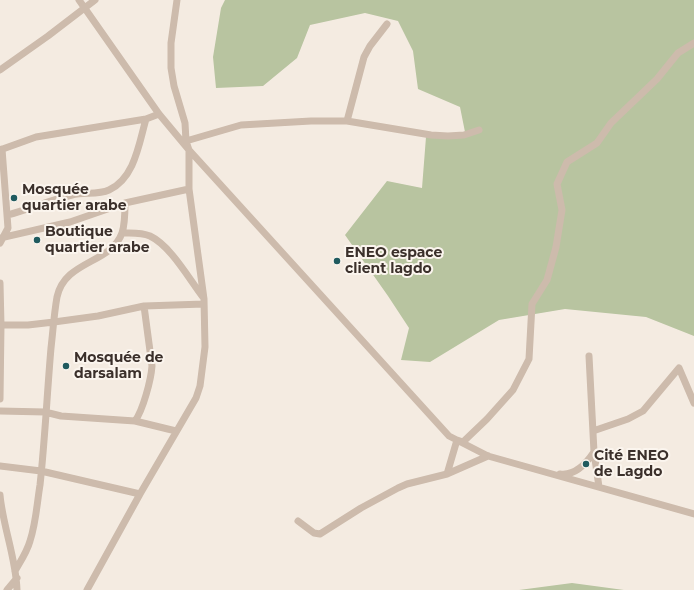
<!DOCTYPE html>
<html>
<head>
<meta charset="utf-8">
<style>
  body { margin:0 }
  canvas { display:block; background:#f4ebe1 }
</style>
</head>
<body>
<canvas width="694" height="590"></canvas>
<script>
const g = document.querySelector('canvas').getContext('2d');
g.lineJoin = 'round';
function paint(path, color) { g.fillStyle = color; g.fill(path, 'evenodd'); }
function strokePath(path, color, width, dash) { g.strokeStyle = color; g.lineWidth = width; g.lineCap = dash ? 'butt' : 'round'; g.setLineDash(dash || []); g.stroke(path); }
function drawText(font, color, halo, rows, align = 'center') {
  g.font = font + ' Montserrat,sans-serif'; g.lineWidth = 4; g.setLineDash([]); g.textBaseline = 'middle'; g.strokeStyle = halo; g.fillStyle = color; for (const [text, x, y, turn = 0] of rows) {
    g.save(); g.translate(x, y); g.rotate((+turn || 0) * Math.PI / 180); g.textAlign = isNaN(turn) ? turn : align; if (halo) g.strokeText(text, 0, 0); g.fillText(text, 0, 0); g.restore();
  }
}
const green = new Path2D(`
  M225,0H694V336L646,317L565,309L499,320L430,362L401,360L409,328L388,296L345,235L387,181L422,188L426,137H466L460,107L418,89L413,51L398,21L365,13L310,25L297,58L263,86L216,88L213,57L221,8Z
  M572,583L624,590H519Z`);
const minor = new Path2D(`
  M79,0L159,114L189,150L449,436L488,456L694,514
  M0,70L48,36L95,0
  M347,121L364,57L370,46L387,24
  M186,141L241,125L311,121H347L431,135L448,136L464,135L479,130
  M0,150L36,137L146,119L159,114
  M8,215C29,209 51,200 72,195C84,192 98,195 109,190C135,178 139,143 146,119
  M122,233C131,233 141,232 150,236C171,246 189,279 203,297
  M0,238L70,222L125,203L189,189
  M0,243L8,228L2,149
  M0,283L1,325L0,399
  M0,325H28L54,322L98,316L144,306L204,304
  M589,356L594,452L599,487
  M0,411L45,412L61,416L135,421L176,431
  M135,421C143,410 151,380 152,366L144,306
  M593,431L628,419L643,411L679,368L694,403
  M0,466L41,471L140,494
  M447,474L457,440L463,442L487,419L513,390L529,359L532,304L547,280L556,247L562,210L557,184L567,162L597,143L611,123L657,79L678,53L694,43
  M560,474C575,476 586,464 594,452
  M0,495C3,527 16,558 17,590
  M298,521L314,533L320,534L361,508L398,488L407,484L447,474L488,456
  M15,571C20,562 27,552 30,541C36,523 37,503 40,485C45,439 47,394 51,348C53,331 54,314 57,297C65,260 111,264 122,233C125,224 125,213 125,203
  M7,590L17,578
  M87,590L140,494L196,398L200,386L205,347L204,299L189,189V150L186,141L185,123L174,86L171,68V43L177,0`);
const markers = [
  [14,198,4,"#1f5a5e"],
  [37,240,4,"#1f5a5e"],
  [337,261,4,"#1f5a5e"],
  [66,366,4,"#1f5a5e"],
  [586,464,4,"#1f5a5e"]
];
const poiNames = [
  ["Mosquée",22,190],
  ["quartier arabe",22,206],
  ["Boutique",45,232],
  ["quartier arabe",45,248],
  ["ENEO espace",345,253],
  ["client lagdo",345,269],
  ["Mosquée de",74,358],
  ["darsalam",74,374],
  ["Cité ENEO",594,456],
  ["de Lagdo",594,472]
];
paint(green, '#b8c4a0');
strokePath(minor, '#cdbbac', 7);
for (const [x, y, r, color] of markers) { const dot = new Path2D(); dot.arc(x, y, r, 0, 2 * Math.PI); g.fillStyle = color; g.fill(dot); strokePath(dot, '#fbf5ee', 1.5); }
drawText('bold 14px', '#3b302b', '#fbf5ee', poiNames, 'left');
</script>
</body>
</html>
